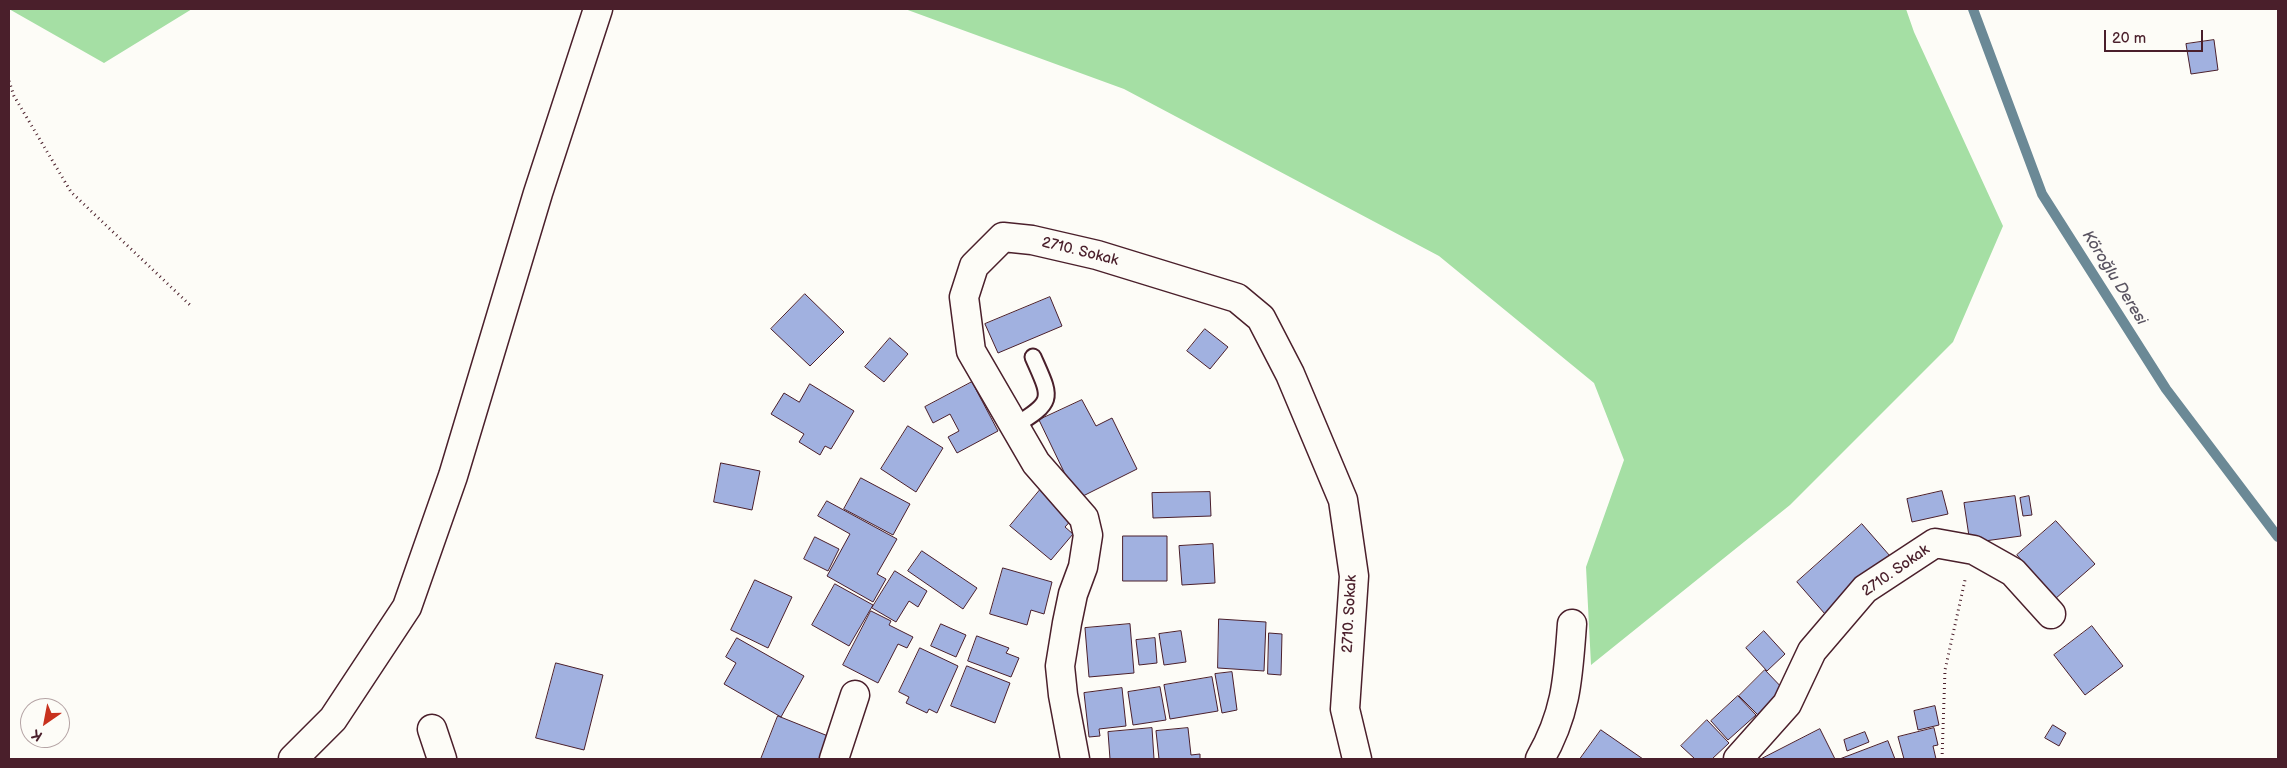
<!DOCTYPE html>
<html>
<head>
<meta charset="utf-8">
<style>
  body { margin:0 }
  #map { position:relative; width:2287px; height:768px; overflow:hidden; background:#fdfcf7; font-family:"Balsamiq Sans",sans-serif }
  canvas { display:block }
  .frame { position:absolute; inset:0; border:10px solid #4a1f2b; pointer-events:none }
  .north { position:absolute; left:20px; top:698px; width:50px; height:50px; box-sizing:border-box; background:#fdfcf7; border:1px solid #b5a4a5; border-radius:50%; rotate:213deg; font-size:14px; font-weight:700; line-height:20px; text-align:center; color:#4a1f2b }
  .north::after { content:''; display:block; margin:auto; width:18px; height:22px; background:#c8321e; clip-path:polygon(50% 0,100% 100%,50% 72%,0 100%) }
  .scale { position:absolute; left:2104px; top:30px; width:99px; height:22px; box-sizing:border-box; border:2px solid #4a1f2b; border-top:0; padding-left:6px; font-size:15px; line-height:18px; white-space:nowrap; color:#4a1f2b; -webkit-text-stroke:4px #fdfcf7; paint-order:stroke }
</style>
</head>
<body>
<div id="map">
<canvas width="2287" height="768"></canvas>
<div class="frame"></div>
<div class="north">K</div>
<div class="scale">20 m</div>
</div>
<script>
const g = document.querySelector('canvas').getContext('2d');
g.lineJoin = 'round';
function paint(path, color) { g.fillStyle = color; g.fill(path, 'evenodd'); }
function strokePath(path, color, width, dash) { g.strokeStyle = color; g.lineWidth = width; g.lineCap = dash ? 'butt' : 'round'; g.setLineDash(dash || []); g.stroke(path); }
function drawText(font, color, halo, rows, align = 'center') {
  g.font = font + ' "Balsamiq Sans",sans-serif'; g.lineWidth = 4; g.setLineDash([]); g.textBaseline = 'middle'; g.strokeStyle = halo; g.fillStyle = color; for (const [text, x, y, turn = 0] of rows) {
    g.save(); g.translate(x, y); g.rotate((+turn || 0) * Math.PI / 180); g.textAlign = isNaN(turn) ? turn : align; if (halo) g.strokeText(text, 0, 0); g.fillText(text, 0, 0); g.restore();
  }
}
const green = new Path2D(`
  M9,9H192L104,63Z
  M905,9H1906L1914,32L2003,226L1953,342L1790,505L1591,665L1586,567L1624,460L1594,383L1439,256L1124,89Z`);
const stream = new Path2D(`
  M1973,9L2042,194L2166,389L2278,537`);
const building = new Path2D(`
  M2214,40L2218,70L2191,74L2186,44Z
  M805,294L844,332L810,366L771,329Z
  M1050,297L1062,326L998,353L985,324Z
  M1205,329L1228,347L1210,369L1187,351Z
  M890,338L908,354L884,382L865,367Z
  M972,382L998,431L957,453L948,437L959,431L950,414L933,423L925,407Z
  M810,384L854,411L831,449L825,446L820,455L799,442L804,434L771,414L784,393L799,402Z
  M1082,400L1096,426L1112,418L1137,469L1077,499L1039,420Z
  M908,426L943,448L916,492L881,469Z
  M721,463L760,471L752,510L714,502Z
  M861,478L910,504L893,535L844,509Z
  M1040,490L1074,517L1065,527L1073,534L1051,560L1010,526Z
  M1942,491L1948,514L1912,522L1907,499Z
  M1210,492L1211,516L1153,518L1152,493Z
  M2015,496L2021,536L1970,543L1964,503Z
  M2029,496L2032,515L2023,516L2020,498Z
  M827,501L897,539L877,574L886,579L873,602L827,576L850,534L818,516Z
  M2056,521L2095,564L2055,599L2017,555Z
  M1862,524L1890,556L1825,614L1797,582Z
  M1123,536H1167V581H1123Z
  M815,537L839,549L828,571L804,559Z
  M1213,544L1215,583L1182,585L1179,546Z
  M922,551L977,588L963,609L908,571Z
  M1003,568L1052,582L1044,614L1031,610L1027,625L990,614Z
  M895,571L927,591L918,607L909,601L896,622L872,608Z
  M755,580L792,597L768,648L731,630Z
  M835,584L873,605L849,646L812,625Z
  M871,611L891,621L889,625L913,637L907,648L898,644L878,683L843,665Z
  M1219,619L1266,622L1264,671L1218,668Z
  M941,624L966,635L956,657L931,646Z
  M1130,624L1134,673L1089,677L1085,628Z
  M2092,626L2123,666L2085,695L2054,655Z
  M1181,631L1186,662L1164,665L1159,634Z
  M1764,631L1785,654L1767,671L1746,648Z
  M1269,633L1282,634L1281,675L1268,674Z
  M977,636L1009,648L1006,653L1019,658L1011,677L968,661Z
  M737,638L804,676L781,717L724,684L736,663L726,657Z
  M1155,638L1157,663L1139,665L1136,640Z
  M920,648L958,666L937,713L929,709L927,713L906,703L909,697L899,692Z
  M556,663L603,675L584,750L536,738Z
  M967,666L1010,683L995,723L951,706Z
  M1765,670L1787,693L1761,718L1739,696Z
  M1232,672L1237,710L1222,713L1215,674Z
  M1212,677L1218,711L1170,719L1164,685Z
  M1160,687L1166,720L1133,725L1128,692Z
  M1122,688L1126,726L1099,729L1100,736L1089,737L1084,693Z
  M1738,696L1756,715L1728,740L1711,721Z
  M1935,706L1939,725L1918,730L1914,711Z
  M778,716L833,738L825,759H761Z
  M1707,720L1729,743L1712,759H1695L1681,746Z
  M2053,725L2066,733L2059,746L2045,738Z
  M1152,728L1154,759H1110L1108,732Z
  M1188,728L1191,755L1200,754V759H1159L1156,731Z
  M1934,728L1938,745L1933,746L1936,759H1904L1898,737Z
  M1820,729L1835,759H1761Z
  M1601,730L1643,759H1580Z
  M1865,732L1869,742L1847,751L1844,740Z
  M1888,741L1895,759H1840Z`);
const path = new Path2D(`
  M9,81L14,96L71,192L191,306
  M1942,759L1945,670L1965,580`);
const lane = new Path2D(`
  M1014,426C1056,401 1051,398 1033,357`);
const street = new Path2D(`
  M432,729L442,759
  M834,759L855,695
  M1075,759L1063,695L1060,666L1067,623L1073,594L1083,567L1088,535L1084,518L1036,463L971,351L964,297L974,266L1003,237L1032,240L1097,255L1237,298L1261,318L1290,374L1343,500L1354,576L1345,709L1357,759
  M1540,759C1567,712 1568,677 1572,624
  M1738,759L1787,704L1812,651L1865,589L1935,543L1974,550L2013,572L2051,614`);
const secondary = new Path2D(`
  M293,759L333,719L407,607L453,476L538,193L598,9`);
const streetNames = [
  ["2710. Sokak",1080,252,14],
  ["2710. Sokak",1896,571,-35],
  ["2710. Sokak",1350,614,-87]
];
const waterNames = [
  ["Köroğlu Deresi",2114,278,58]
];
paint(green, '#a5dfa4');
strokePath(stream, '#6b8996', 10);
paint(building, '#a1b1e0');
strokePath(building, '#4a1f2b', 1);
strokePath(lane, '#4a1f2b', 19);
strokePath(street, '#4a1f2b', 31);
strokePath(secondary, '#4a1f2b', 31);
strokePath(path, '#4a1f2b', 3, [1, 4]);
strokePath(lane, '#fdfcf7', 15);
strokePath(street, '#fdfcf7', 28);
strokePath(secondary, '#fdfcf7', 28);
drawText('15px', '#4a1f2b', '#fdfcf7', streetNames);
drawText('italic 16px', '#5a5461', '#fdfcf7', waterNames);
</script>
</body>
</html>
